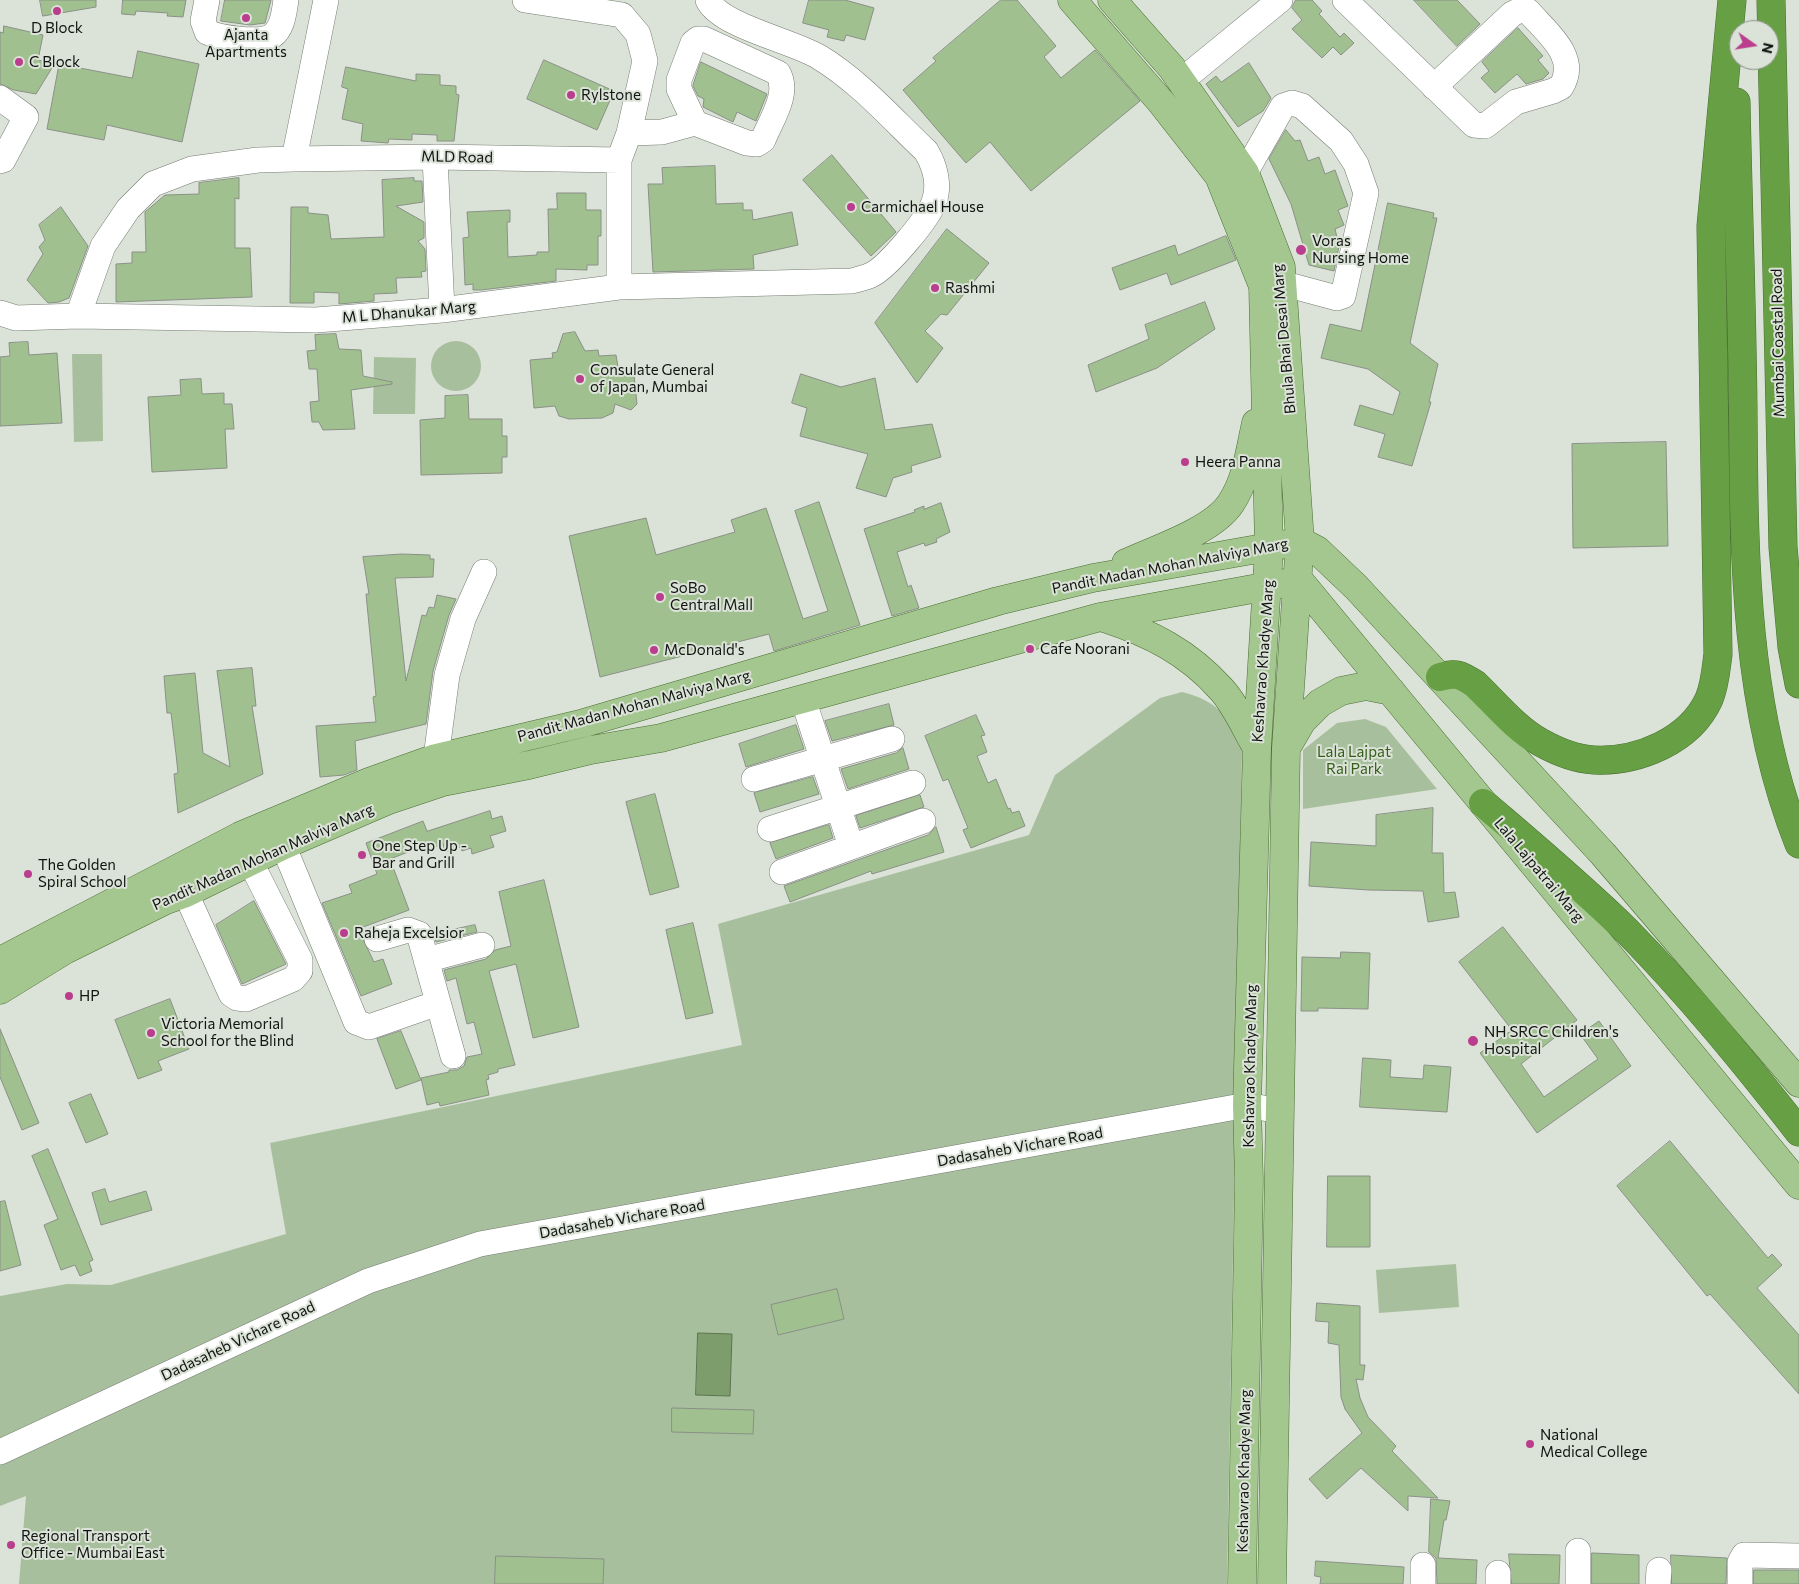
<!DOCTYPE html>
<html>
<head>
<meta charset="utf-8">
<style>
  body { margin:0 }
  #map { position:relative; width:1799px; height:1584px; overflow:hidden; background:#dbe2d7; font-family:Commissioner,sans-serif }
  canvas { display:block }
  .north { position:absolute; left:1729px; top:20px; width:50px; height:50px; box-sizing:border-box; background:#dbe2d7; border:1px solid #8a9087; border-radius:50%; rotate:103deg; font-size:14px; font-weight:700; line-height:20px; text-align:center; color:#111410 }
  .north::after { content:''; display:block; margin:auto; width:18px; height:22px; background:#ba3e8d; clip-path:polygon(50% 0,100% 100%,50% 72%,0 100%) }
</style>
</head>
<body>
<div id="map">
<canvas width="1799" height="1584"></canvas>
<div class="north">N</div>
</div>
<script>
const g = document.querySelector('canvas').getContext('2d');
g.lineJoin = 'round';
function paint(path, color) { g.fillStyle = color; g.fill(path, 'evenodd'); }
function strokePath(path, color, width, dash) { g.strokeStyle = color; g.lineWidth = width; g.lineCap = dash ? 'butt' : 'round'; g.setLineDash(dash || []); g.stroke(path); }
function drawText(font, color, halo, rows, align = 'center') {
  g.font = font + ' Commissioner,sans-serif'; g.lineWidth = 4; g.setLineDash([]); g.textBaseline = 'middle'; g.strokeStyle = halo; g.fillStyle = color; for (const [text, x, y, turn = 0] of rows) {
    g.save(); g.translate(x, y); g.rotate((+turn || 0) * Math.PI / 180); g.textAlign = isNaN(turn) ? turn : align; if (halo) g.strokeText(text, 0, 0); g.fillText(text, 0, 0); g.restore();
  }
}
const green = new Path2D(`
  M431 366a25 25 0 1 1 50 0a25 25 0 1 1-50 0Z
  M72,354H102L103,441L74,442Z
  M374,357L416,358L415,414H373Z
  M1182,692C1218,701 1230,717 1242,750L1227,1584H19L26,1496L0,1506V1296L67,1284L111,1285L286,1234L270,1143L742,1045L718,924L1029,835L1055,775L1160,698Z
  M1365,719L1386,727L1437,789L1303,809V750L1337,723Z
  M1456,1264L1459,1307L1379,1313L1376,1270Z`);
const water = new Path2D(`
  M698,1333L732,1334L730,1396L696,1395Z`);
const building = new Path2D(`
  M40,0H96V7L43,16Z
  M123,0H186L183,17L167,16L168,13L136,11L135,15L122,14Z
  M225,0H271L265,23L250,25L221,21Z
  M809,0H845L874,8L865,40L846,35L844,41L827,37L829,30L803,23Z
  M1001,0H1017L1056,46L1044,57L1061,78L1095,50L1140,101L1031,191L990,142L966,163L903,90L936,61L933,58Z
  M1296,0H1312L1322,11L1319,14L1340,37L1344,33L1354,43L1341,55L1333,47L1322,58L1292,29L1302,20L1292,8Z
  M1414,0H1457L1480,24L1457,46Z
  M4,26L43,35L38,60L55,63L36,94L14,90L0,84V32L3,33Z
  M1518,28L1543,56L1538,60L1549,73L1543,79L1526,84L1517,74L1495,93L1481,78L1489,71L1482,62Z
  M138,51L199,64L182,142L107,125L104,140L47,129L59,64L132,78Z
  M544,60L614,91L597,130L527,99Z
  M701,62L767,94L756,121L737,112L733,122L703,107L704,99L698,96L693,86Z
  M1249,63L1271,98L1263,111L1238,127L1206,84L1216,76L1221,82Z
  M346,67L416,81V74L440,75V85L456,86V94L459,95L454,141H437V135L412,134V140L389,139L388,143L361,141L363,124L342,119L348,89L342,87Z
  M1286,130L1295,141L1300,140L1308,161L1319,157L1325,174L1335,170L1348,206L1338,210L1344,225L1335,229L1339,246L1334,271L1309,265L1291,204L1269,159Z
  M832,155L896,232L871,256L803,180Z
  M715,166L716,204L743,203V210H752L753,220L792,212L798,245L753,255L754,269L653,272L648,184H663L662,168Z
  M239,178V199L235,198V248H250L252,297L116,302V264L132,263V252H146L145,212L165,195L199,194V183Z
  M414,178V181H422L423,202L396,206L424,222V238L418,241L425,249L426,271L421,272L422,277L396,278L397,293L374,294V301L339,304V293L314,292V303H290L291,207H308V213L328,215L331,239L384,237L382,180Z
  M557,193H586V210H601V236H598V265H587V270L556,269V281L481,290H473V284L465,285L463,238L469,237L467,212L510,210V222H507L508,257L537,255V252H549L548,209H557Z
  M1388,203L1434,213L1433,218H1437L1410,343L1438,364L1429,402H1431L1412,466L1378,457L1385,434L1354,425L1360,405L1393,415L1400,392L1368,369L1321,358L1330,324L1361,331Z
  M61,207L88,246L69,298L59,302L48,303L27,280L43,254L39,247L45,240L39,225Z
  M947,229L989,263L947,315L941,314L925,331L943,348L917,383L875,323Z
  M1226,236L1236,260L1171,285L1167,273L1120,290L1112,268L1175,245L1178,255Z
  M1205,302L1215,329L1157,368L1096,392L1088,365L1149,339L1145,325Z
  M575,332L585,351L598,350L599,356L616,355L619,373L634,375L637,404L631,410L615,404L613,413L602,418L569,419L559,416L555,406L534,408L530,360L553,358L552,353L557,352L563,334Z
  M336,334L339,349L361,350L363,376L392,382V384L351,390L355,429L323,430L319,422H312L310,402L319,401L317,369H309L307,351L316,350L315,335Z
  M28,342L29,355L57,353L62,423L0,426V357L10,356L9,343Z
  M801,374L841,387L875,378L885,430L932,424L941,457L911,466L912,472L893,478L886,497L856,488L868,454L800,436L807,408L792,403Z
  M201,379L202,394L224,393V404H232L234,429H225L227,468L152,472L148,397L181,395L180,380Z
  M468,395L469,419H502V436H507V457H502V473L421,475L420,420L445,418V396Z
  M1666,442L1668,546L1573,548L1572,444Z
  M819,502L860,625L774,651L769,634L600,677L569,536L646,518L656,555L735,532L731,520L766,508L803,619L828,611L795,511Z
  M941,503L950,532L936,539L937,542L925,546L924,543L897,552L908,587L911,585L919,608L892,616L864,529L915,512L914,510L924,506V509Z
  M402,554L430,555V559H434L433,577L395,578L406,681L422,615L426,616L429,607L434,608L437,595L456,599L449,615L433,671L426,724L355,741L357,770L344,775L320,777L316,726L376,722L373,697L376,696L366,594H369L363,557Z
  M252,668L256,706H252L263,774L178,813L174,774L178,773L176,754L171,713H167L164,676L195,673L203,753L230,767L217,671Z
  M889,704L894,725L832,741L825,721Z
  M976,715L985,735L981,736L987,752L977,756L988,783L996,779L1008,809L1010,808L1012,813L1019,811L1025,826L971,848L963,830L968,828L948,779L943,781L925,736Z
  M796,725L804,749L746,767L739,744Z
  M903,748L909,769L848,789L841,769L896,753Z
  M813,777L819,794L760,812L754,793Z
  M655,794L679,887L650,895L626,802Z
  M920,795L924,807L860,828L856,816Z
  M1433,808L1432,853H1443L1444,893L1455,892L1459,917L1428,922L1423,891L1369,890L1309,886L1311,842L1376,846V815Z
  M490,811L492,819L502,816L506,831L490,836L494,847L472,854L471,848L462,851L461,847L445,852L443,844L435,847L434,842L390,859L409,910L358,929L374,962L383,959L392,984L361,996L322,903L352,893L349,885L377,874L366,843L423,821L427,831Z
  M829,825L833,838L776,859L770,843Z
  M936,827L944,852L872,874L871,871L790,902L784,886L928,835Z
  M544,880L579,1027L533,1038L516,964L489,971L515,1065L498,1069V1072L488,1075L489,1079L486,1080L489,1095L440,1106L439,1102L427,1105L421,1078L449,1072V1070H457L464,1066L467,1057L482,1054L474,1022L467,1024L456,978L447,981L444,970L486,959L495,950L511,946L499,892Z
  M254,901L286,964L242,984L216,925Z
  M693,923L713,1013L686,1019L666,930Z
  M475,925L477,932L436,942L434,934Z
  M1503,927L1577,1020L1521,1064L1544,1097L1598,1059L1580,1034L1599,1021L1631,1066L1537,1133L1480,1053L1512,1030L1459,962Z
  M1341,952L1370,953L1368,1009L1318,1008V1011H1301L1302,957L1340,958Z
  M170,999L189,1049L158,1061L162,1070L138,1079L115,1020Z
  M0,1029L39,1123L22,1130L0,1077Z
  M401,1031L421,1080L396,1089L377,1039Z
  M1363,1058L1391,1060L1390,1077L1423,1079L1424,1065L1451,1067L1447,1112L1360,1107Z
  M91,1094L108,1134L86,1143L69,1103Z
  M1670,1141L1768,1258L1772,1254L1782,1265L1757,1288L1799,1335V1394L1710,1294L1707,1296L1617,1186Z
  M48,1149L93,1260L89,1262L92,1271L80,1276L75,1265L61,1270L44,1225L58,1219L32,1156Z
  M1328,1176H1370V1247H1327Z
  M105,1189L109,1202L146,1191L152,1210L101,1225L92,1193Z
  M5,1201L21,1265L0,1271V1202Z
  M837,1289L844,1319L778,1335L771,1305Z
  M1317,1303L1360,1306V1365H1365L1363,1380L1356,1379L1360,1398L1368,1417L1396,1446L1392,1451L1438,1498L1408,1496V1511L1361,1468L1327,1499L1309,1479L1362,1433L1345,1409L1341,1397L1339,1345L1328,1343L1329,1322L1316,1321Z
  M672,1408L754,1410L753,1434L672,1432Z
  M1431,1499L1450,1501L1446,1520H1444L1438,1558L1477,1560L1476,1584H1437L1436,1558L1429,1552Z
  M1592,1553L1639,1555V1584H1592Z
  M1509,1554L1560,1555L1559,1584H1512Z
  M1671,1555L1727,1558L1726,1584H1672Z
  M496,1556L604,1559L603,1584H495Z
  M1316,1561L1404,1567L1403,1584H1320L1321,1577L1315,1576Z
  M1754,1570H1799V1584H1754Z`);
const minor = new Path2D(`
  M207,0L203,21L207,32C219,38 260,44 272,36C283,28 284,12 286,0
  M525,0L622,15L638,34L645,61L629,133L619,160V287
  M1345,0L1474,125L1485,126L1516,102L1553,91L1561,87C1580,57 1546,32 1528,11L1520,10L1512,14L1434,87
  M1181,81L1280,0
  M0,98L26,117L3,160L0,161
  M629,133L662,132L695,123L747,143L757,144L763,140C771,120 790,93 778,73L704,39H698L693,43L679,80V89L695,123
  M435,157L442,310
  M294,159L435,157L619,160
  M1245,173L1283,106L1292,103L1302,106L1341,141L1356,164L1366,193L1343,296L1337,298L1281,283
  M0,313L16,318L78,316L316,320L442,310L619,287L852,281C858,279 865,278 871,275C887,268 928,219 934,202C940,185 935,166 926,151C892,119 859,81 819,57C793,41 720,26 708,0
  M78,316L103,246L128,209L153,184L192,169L258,160L294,159L326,0
  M803,699L851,846
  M441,776L436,758L447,675L463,619L484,572
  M754,779L892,739
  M276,828L356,1022L369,1027L438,1003
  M770,829L913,783
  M782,872L923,821
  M178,876L231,994L237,998L246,999L293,979L300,971V960L250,861
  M377,939L408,930L419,934L453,1056
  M426,960L482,945
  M0,1452L368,1281L480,1244L1247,1105L1279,1111
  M1423,1584V1565
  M1498,1584V1573
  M1578,1584V1551
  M1658,1584L1659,1570
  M1740,1584V1562L1744,1555L1799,1556`);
const major = new Path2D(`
  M1072,0L1161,102L1219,176L1263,286L1269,549L1257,748L1247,1105L1249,1180L1242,1584
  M1112,0L1172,68L1245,173L1281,267L1300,541L1286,748L1272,1584
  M1300,541L1317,550L1356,587L1603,854L1799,1083
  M1126,563C1156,549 1213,531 1231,503C1247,479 1250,449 1256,423
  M1298,579L1799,1185
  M1104,618C1150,633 1188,652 1221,689C1236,705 1246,730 1257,748
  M1288,745L1302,721L1320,703L1341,691L1366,686L1391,691
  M0,961L240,836L369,782L436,758L584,723L998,601L1093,578L1286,544
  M0,990L65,950L166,900L186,893L282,846L389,800L443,782L529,765L591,750L661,738L1100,617L1285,583`);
const highway = new Path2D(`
  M1771,0L1783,547L1792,647L1799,684
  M1736,102C1738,204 1742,306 1743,408C1744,555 1744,706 1799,844
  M1440,677C1456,672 1461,675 1475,684C1495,703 1516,729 1540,742C1556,751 1576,759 1594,760C1638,762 1690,741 1709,699C1715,685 1716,669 1718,654L1711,226L1732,0
  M1483,803C1532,845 1581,886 1627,931C1689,994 1745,1063 1799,1132`);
const markers = [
  [57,11,5,"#ba3e8d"],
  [246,18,5,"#ba3e8d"],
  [19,62,5,"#ba3e8d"],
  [571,95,5,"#ba3e8d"],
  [851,207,5,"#ba3e8d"],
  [1301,250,6,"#ba3e8d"],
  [935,288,5,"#ba3e8d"],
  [580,379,5,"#ba3e8d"],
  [1185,462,5,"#ba3e8d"],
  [660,597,5,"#ba3e8d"],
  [1030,649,5,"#ba3e8d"],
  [654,650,5,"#ba3e8d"],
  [362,855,5,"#ba3e8d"],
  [28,874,5,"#ba3e8d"],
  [344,933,5,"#ba3e8d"],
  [69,996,5,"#ba3e8d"],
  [151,1033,5,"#ba3e8d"],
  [1473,1041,6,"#ba3e8d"],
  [1530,1444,5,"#ba3e8d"],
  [11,1545,5,"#ba3e8d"]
];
const poiNames = [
  ["D Block",57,28,"center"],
  ["Ajanta",246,35,"center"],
  ["Apartments",246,52,"center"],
  ["C Block",29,62],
  ["Rylstone",581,95],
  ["Carmichael House",861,207],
  ["Voras",1312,241],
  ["Nursing Home",1312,258],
  ["Rashmi",945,288],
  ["Consulate General",590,370],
  ["of Japan, Mumbai",590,387],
  ["Heera Panna",1195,462],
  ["SoBo",670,588],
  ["Central Mall",670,605],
  ["Cafe Noorani",1040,649],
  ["McDonald's",664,650],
  ["One Step Up -",372,846],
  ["Bar and Grill",372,863],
  ["The Golden",38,865],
  ["Spiral School",38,882],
  ["Raheja Excelsior",354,933],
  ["HP",79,996],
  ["Victoria Memorial",161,1024],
  ["School for the Blind",161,1041],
  ["NH SRCC Children's",1484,1032],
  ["Hospital",1484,1049],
  ["National",1540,1435],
  ["Medical College",1540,1452],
  ["Regional Transport",21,1536],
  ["Office - Mumbai East",21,1553]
];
const streetNames = [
  ["MLD Road",457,157,1],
  ["M L Dhanukar Marg",409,312,-5],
  ["Bhula Bhai Desai Marg",1284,339,-95],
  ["Mumbai Coastal Road",1778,343,-91],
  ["Pandit Madan Mohan Malviya Marg",1170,566,-11],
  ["Keshavrao Khadye Marg",1263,661,-86],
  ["Pandit Madan Mohan Malviya Marg",634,706,-15],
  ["Pandit Madan Mohan Malviya Marg",263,857,-24],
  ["Lala Lajpatrai Marg",1539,870,50],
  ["Keshavrao Khadye Marg",1250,1066,-89],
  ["Dadasaheb Vichare Road",1020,1147,-10],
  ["Dadasaheb Vichare Road",622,1219,-10],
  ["Dadasaheb Vichare Road",238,1341,-25],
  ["Keshavrao Khadye Marg",1244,1471,-89]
];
const parkNames = [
  ["Lala Lajpat",1354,752],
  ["Rai Park",1354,769]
];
paint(green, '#a8bf9d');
paint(water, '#7d9d6c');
strokePath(water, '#5d7450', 1);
paint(building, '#a0c18f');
strokePath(building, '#8a9087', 1);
strokePath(minor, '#757c72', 26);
strokePath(major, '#496f32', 29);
strokePath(highway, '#496f32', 29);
strokePath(minor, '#fff', 25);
strokePath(major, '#a4c68f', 28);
strokePath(highway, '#67a044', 28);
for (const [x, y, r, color] of markers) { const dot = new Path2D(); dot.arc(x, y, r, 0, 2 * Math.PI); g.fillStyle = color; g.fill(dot); strokePath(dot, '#dbe2d7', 2); }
drawText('15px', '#111410', '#dbe2d7', poiNames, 'left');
drawText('15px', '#111410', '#dbe2d7', streetNames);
drawText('15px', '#345d18', '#dbe2d7', parkNames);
</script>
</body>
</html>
